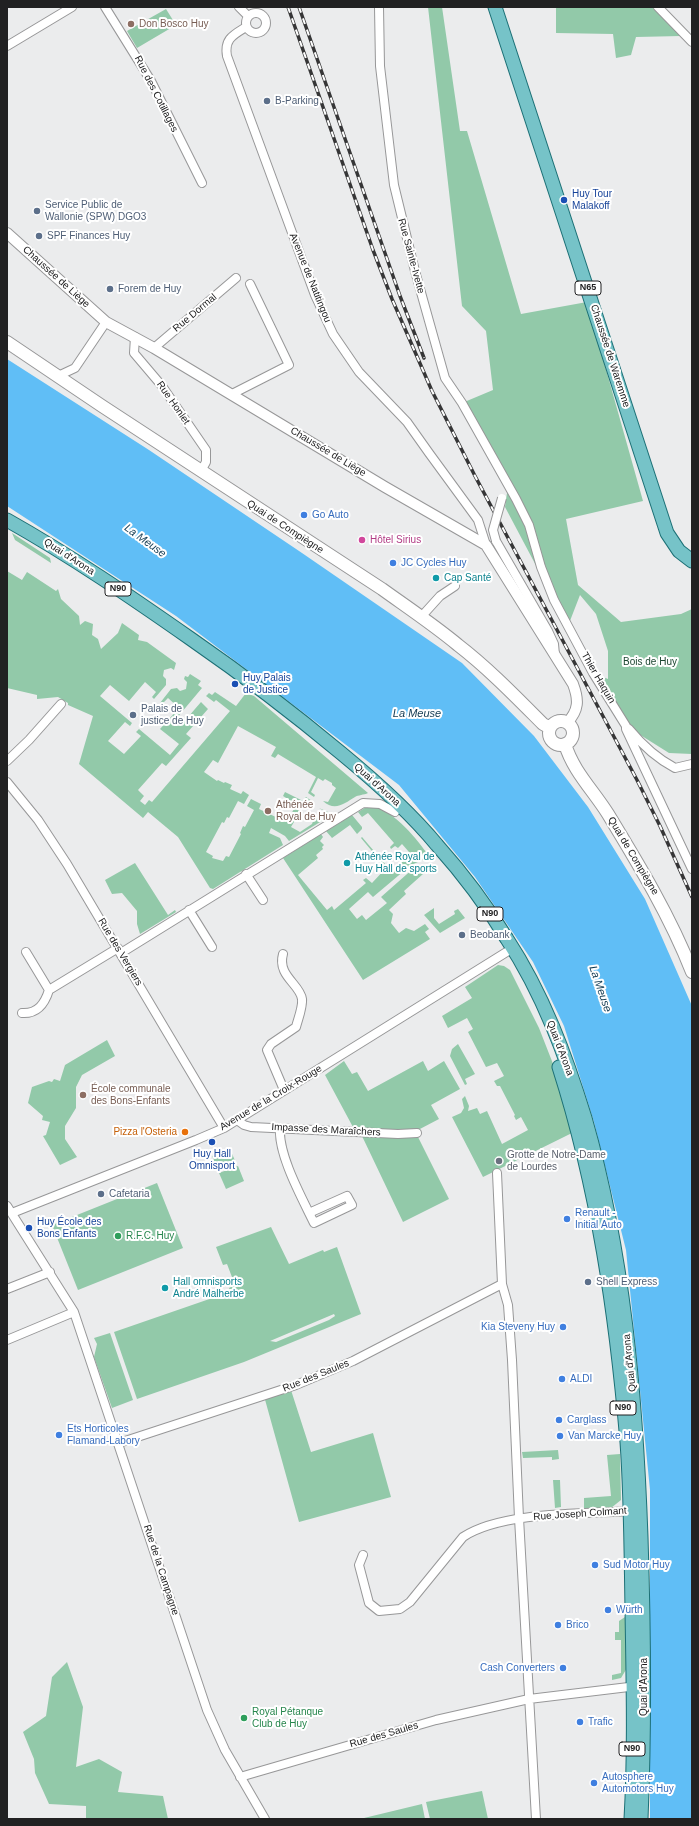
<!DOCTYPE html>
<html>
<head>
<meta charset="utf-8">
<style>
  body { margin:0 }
  #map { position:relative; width:699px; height:1826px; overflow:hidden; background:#ebeced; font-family:Arial,sans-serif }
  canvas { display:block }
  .frame { position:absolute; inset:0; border:8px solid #212122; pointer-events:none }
</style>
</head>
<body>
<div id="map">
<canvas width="699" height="1826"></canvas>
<div class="frame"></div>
</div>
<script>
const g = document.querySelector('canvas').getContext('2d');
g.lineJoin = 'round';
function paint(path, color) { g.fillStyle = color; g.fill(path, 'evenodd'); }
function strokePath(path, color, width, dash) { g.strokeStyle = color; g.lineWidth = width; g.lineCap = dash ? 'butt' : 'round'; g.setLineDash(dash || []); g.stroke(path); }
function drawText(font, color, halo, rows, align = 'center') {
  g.font = font + ' Arial,sans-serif'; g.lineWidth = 4; g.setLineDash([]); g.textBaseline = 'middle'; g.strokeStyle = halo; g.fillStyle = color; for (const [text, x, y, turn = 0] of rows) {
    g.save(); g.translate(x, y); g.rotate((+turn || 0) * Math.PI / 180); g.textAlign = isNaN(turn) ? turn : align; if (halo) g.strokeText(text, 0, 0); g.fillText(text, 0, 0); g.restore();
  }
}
const green = new Path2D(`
  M428,7H442L460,131H467L521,314L587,302L643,501L566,519L578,585L621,622L681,614L692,609V754L669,753L626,726L593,673L608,679V651L596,614L580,595L568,626L505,507L508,486L462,403L493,390L486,331L462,306Z
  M556,7H652L681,36L636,37L631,55L616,58L613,34L556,33Z
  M166,9L176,25L137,48L127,31Z
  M12,533L50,558L51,563L15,540Z
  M7,571L22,580L27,572L56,591L58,589L61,599L79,616L80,625L85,621L93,624L92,635L98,639L101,649L118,633L122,623L139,635L138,640L147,642L176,663L174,670L171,668L164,670L163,676L166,679V685L154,699L152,697L156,692L145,682L129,701L110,685L100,696L132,723L130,726L125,722L108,741L124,754L141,736L136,732L139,729L170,755L179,744L160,729L179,708L168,698L162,704L160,703L171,689L177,688L180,691L186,689L187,682L184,679L185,676L188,677L190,674L201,681L198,685L202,688L176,719L182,724L201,702L208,709L186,734L191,738L166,766L162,763L138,790L144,796L140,801L145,805L149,800L152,802L230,711L216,700L214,702L206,696L209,693L212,695L215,692L236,706L246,693L254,696L368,793C364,795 358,795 355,797C345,803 335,812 323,801L328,802L336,788L332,785V783L325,779L323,781L318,778L311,792L315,795L314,797L308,793L316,777L278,754L275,758L271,756L276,747L238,726L218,763L213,760L204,772L217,781L218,780L224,783L225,782L232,785L230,789L241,794L243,791L249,795L244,804L238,801L229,818L227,817L224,823L222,822L206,852L213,856L212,858L223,861L226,856L229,857L241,834L240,833L243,826L245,827L254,810L247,806L251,799L261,804L259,809L280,819L281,816L288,819L294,809L289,806L291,801L283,796L285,792L303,801L306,797L312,801L311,802L307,800L291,827L300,832L312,824L315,816L320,819L324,811L319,808L328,812L330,816L289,841L285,836L271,828L269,833L280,838L283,845L213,889L210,888L178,837L148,812L143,818L79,764L93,716L68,705V703L58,697L37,699V695L7,688Z
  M368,806C387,804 416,837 426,852L425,859L411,865L373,897L368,892L349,909L357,919L362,915L366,920L387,903L381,897L415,867L423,872V874L404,891L406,894L389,910L393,914L391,923L399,933L406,928L414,931L425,924L429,929L425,932L430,939L363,980L283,858L321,834L323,837L320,841L324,845L322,847L323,849L316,855L318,858L298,875L327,910L332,906L334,910L366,883L363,880L366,878L372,883L386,868L361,838L362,837L391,871L407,858L405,856L409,852L402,844L398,848L395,846L391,849L390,847L394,843L368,813L362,817L358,812Z
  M352,815L362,827V829L357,834L350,825L332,838L326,831Z
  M135,863L168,915L175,910L176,912L140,934L137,924V911L122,893L112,894L105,880Z
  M434,908V918L439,924L455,914L454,911L458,909L465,918L440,933L424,915Z
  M498,965L504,966L510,970L539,1028L557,1074L572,1133L483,1177L452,1117L461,1113L464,1108L462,1099L465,1096L469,1106L468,1111L477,1108L480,1114L487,1111L502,1144L528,1130L521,1117L516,1120L514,1116L515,1115L500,1086H497L494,1081L504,1076L497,1063L486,1067L468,1032L473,1029L467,1018L448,1028L442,1016L472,998L465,987Z
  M107,1040L115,1056L82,1075L76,1087V1108L65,1126V1139L77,1157L60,1165L43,1136L46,1135L50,1122L42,1120L43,1116L28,1103L32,1087L49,1081L52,1082L54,1079L60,1081L65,1065Z
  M458,1044L475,1074L465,1079L467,1084L465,1085L450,1056L452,1049Z
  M344,1061L352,1074L357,1072L368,1091L423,1061L428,1071L444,1061L460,1089L431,1105L439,1119L418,1130L354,1129L325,1075Z
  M417,1135L449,1199L403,1222L362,1136Z
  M230,1149L236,1163L218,1171L212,1156Z
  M238,1166L244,1181L226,1189L219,1173Z
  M157,1183L183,1248L78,1290L52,1225Z
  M271,1227L289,1264L323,1250L324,1252L337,1247L361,1314L244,1362L137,1399L114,1332L221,1295L230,1296L236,1294L230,1291L229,1288L235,1285L227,1264L223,1265L216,1247ZM334,1314L335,1316L329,1320L276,1342L270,1341Z
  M110,1333L133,1400L112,1408L94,1357L97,1344L94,1338Z
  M290,1387L311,1452L373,1433L391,1497L299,1522L264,1396Z
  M558,1450L559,1459L552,1460V1457L523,1458L522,1452Z
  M620,1454L621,1500L611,1508L584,1509V1498L611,1496L607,1455Z
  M553,1480H560L561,1507L555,1508Z
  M625,1617L627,1668L621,1678L612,1680V1675L621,1673V1640H615V1632H619V1621Z
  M67,1662L83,1707L76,1767L99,1759L122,1772L118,1792L163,1796L168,1819H86V1806L49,1804L35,1773L34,1759L23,1732L46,1716L52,1677Z
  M482,1791L488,1819H430L426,1802Z
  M422,1804L425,1819H364V1818Z`);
const water = new Path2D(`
  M7,359L149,450L302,553L462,663L534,736L588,807L645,899L692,1006V1819H650V1490L626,1250L594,1122L564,1026L533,962L475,877L399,785L176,616L7,506Z`);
const minor = new Path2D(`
  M105,7L151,81L202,183
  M239,7L248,16
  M379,7L380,66L394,185L415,271L445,378L462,403L516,499L529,525L541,567L554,600L593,673L626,726V729L692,869
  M658,7L692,42
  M246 23a10 10 0 1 1 20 0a10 10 0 1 1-20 0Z
  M246,27C233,35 224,39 227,56L315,295L333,334L359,372L407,422L429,453L478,520L486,545
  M7,46L72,7
  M135,337L134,353L162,386L206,450V462L201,471
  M154,348L236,278
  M58,376L75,368L106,322
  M232,394L289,365L250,284
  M496,541L548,631L554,644L555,655
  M421,617L440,596L455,586
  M629,729C643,746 656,758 675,768L692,764
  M7,761L29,740L61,704
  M7,782L38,820L67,864L224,1128
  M246,874L263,900
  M189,910L212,947
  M26,952L49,990
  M121,953L363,803L380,804L395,812
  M283,954C277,976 300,984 302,999C303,1007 298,1019 296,1027L271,1044L267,1050L284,1090
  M22,1013C38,1014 45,1003 49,990L118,948
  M237,1120L244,1125L251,1127L398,1134L417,1133
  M280,1128C278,1155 302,1198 314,1223L352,1205L347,1196L309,1213
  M497,1173L502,1284
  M7,1206L74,1312L207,1710L225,1750L265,1819
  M12,1213L196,1140L224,1128L513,948
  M7,1289L50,1272
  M7,1340L74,1312
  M119,1443L296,1385L353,1361L502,1284L508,1305L512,1360L519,1518L536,1819
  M363,1555L359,1565L369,1603L379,1611L400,1609L410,1602L463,1537C502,1511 587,1514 634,1511
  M240,1777L436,1720L529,1699L637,1686`);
const tertiary = new Path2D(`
  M7,233L106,322L154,348L385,487L486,545L573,684C579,700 579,710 567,723`);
const secondary = new Path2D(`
  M7,342L102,406L382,589C407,607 434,625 458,645C489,669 515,696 543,724L550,728
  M549 733a12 12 0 1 1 24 0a12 12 0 1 1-24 0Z
  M565,744C573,771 593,790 608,814C639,865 670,916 692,972`);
const primary = new Path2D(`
  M495,7L667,533L679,551L692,561
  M7,520C71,556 131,597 191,639C243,675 293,713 341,753C375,781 409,811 437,845C463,874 487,906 507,939C543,994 566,1056 585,1118C624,1254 636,1396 641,1537C644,1631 645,1725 641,1819
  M559,1067C598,1189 616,1314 627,1442C631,1497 631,1554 632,1609C633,1679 635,1749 631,1819`);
const rail = new Path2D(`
  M288,7L373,250L392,299L432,391L475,476L637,780L660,826L692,897
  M299,7L400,296L424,358`);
const minorBridge = new Path2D(`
  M496,541L493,530L502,498`);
const markers = [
  [131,24,4,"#8d6e63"],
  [267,101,4,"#5c6f8a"],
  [564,200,4,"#1a4fb4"],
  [37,211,4,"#5c6f8a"],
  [39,236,4,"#5c6f8a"],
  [110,289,4,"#5c6f8a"],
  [304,515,4,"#3f7fe0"],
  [362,540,4,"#d1479c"],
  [393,563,4,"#3f7fe0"],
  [436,578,4,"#0f9aa8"],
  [235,684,4,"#1a4fb4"],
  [133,715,4,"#5c6f8a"],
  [268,811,4,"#8d6e63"],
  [347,863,4,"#0f9aa8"],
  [462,935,4,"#5c6f8a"],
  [83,1095,4,"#8d6e63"],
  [185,1132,4,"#e8710a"],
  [212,1142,4,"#1a4fb4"],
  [499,1161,4,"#6b7280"],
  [101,1194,4,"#5c6f8a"],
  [567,1219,4,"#3f7fe0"],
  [29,1228,4,"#1a4fb4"],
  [118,1236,4,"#2e9e5b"],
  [588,1282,4,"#5c6f8a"],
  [165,1288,4,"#0f9aa8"],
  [563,1327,4,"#3f7fe0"],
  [562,1379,4,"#3f7fe0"],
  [559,1420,4,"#3f7fe0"],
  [59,1435,4,"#3f7fe0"],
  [560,1436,4,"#3f7fe0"],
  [595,1565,4,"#3f7fe0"],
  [608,1610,4,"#3f7fe0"],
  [558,1625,4,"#3f7fe0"],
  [563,1668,4,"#3f7fe0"],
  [244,1718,4,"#2e9e5b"],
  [580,1722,4,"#3f7fe0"],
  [594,1783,4,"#3f7fe0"]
];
const shields = [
  [588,288,26],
  [118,589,26],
  [490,914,26],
  [623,1408,26],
  [632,1749,26]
];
const shieldNames = [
  ["N65",588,288],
  ["N90",118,589],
  ["N90",490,914],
  ["N90",623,1408],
  ["N90",632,1749]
];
const educationNames = [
  ["Don Bosco Huy",139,24],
  ["Athénée",276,805],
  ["Royal de Huy",276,817],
  ["École communale",91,1089],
  ["des Bons-Enfants",91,1101]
];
const streetNames = [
  ["Rue des Cotillages",156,94,63],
  ["Rue Sainte-Ivette",411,256,75],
  ["Chaussée de Liège",56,277,42],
  ["Avenue de Natitingou",310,278,68],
  ["Rue Dormal",195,313,-40],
  ["Chaussée de Waremme",610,356,72],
  ["Rue Honlet",173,403,55],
  ["Chaussée de Liège",328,452,31],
  ["Quai de Compiègne",285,527,33],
  ["Quai d'Arona",69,557,33],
  ["Thier Haquin",598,678,60],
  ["Quai d'Arona",377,785,42],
  ["Quai de Compiègne",633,856,59],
  ["Rue des Vergiers",120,952,59],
  ["Quai d'Arona",560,1048,69],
  ["Avenue de la Croix-Rouge",271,1098,-31],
  ["Impasse des Maraîchers",326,1130,3],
  ["Quai d'Arona",630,1363,-96],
  ["Rue des Saules",316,1376,-22],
  ["Rue Joseph Colmant",580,1514,-4],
  ["Rue de la Campagne",161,1570,72],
  ["Quai d'Arona",644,1687,-90],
  ["Rue des Saules",384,1735,-16]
];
const serviceNames = [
  ["B-Parking",275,101],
  ["Service Public de",45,205],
  ["Wallonie (SPW) DGO3",45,217],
  ["SPF Finances Huy",47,236],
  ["Forem de Huy",118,289],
  ["Palais de",141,709],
  ["justice de Huy",141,721],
  ["Beobank",470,935],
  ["Cafetaria",109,1194],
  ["Shell Express",596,1282]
];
const transitNames = [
  ["Huy Tour",572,194],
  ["Malakoff",572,206],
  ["Huy Palais",243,678],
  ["de Justice",243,690],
  ["Huy Hall",212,1154,"center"],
  ["Omnisport",212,1166,"center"],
  ["Huy École des",37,1222],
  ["Bons Enfants",37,1234]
];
const shopNames = [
  ["Go Auto",312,515],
  ["JC Cycles Huy",401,563],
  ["Renault -",575,1213],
  ["Initial Auto",575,1225],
  ["Kia Steveny Huy",555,1327,"right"],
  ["ALDI",570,1379],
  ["Carglass",567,1420],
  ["Ets Horticoles",67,1429],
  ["Flamand-Labory",67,1441],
  ["Van Marcke Huy",568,1436],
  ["Sud Motor Huy",603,1565],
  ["Würth",616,1610],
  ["Brico",566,1625],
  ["Cash Converters",555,1668,"right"],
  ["Trafic",588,1722],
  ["Autosphere",602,1777],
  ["Automotors Huy",602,1789]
];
const hotelNames = [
  ["Hôtel Sirius",370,540]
];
const cultureNames = [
  ["Cap Santé",444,578],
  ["Athénée Royal de",355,857],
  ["Huy Hall de sports",355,869],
  ["Hall omnisports",173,1282],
  ["André Malherbe",173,1294]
];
const parkNames = [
  ["Bois de Huy",650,662]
];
const foodNames = [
  ["Pizza l'Osteria",177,1132]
];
const worshipNames = [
  ["Grotte de Notre-Dame",507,1155],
  ["de Lourdes",507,1167]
];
const leisureNames = [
  ["R.F.C. Huy",126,1236],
  ["Royal Pétanque",252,1712],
  ["Club de Huy",252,1724]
];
const waterNames = [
  ["La Meuse",145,541,36],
  ["La Meuse",417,714],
  ["La Meuse",600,989,71]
];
paint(green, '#92c9a9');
paint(water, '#60bef6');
strokePath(minor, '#979798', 10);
strokePath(tertiary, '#979798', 12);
strokePath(secondary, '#979798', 14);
strokePath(primary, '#1c7076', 15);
strokePath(minor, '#fff', 8);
strokePath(tertiary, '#fff', 10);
strokePath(secondary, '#fff', 12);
strokePath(primary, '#76c3c8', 13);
strokePath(rail, '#363637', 3.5);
strokePath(rail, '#fff', 2, [6]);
strokePath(minorBridge, '#979798', 10, []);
strokePath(minorBridge, '#fff', 8);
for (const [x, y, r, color] of markers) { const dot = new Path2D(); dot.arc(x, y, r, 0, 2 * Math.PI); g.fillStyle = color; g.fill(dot); strokePath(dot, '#fff', 1.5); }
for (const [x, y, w] of shields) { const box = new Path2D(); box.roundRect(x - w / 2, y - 7, w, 14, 3); g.fillStyle = '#fff'; g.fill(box); strokePath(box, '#212122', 1); }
drawText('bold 9px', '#212122', null, shieldNames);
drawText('10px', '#785e54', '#fff', educationNames, 'left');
drawText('10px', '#212122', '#fff', streetNames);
drawText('10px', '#4e5e75', '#fff', serviceNames, 'left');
drawText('10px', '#164399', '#fff', transitNames, 'left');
drawText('10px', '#366cbe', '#fff', shopNames, 'left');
drawText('10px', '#b23c85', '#fff', hotelNames, 'left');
drawText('10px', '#0d838f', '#fff', cultureNames, 'left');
drawText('10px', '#1c4631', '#fff', parkNames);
drawText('10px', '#c56008', '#fff', foodNames, 'right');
drawText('10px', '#5b616d', '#fff', worshipNames, 'left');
drawText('10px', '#27864d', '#fff', leisureNames, 'left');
drawText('italic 11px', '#113950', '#fff', waterNames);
</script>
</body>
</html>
